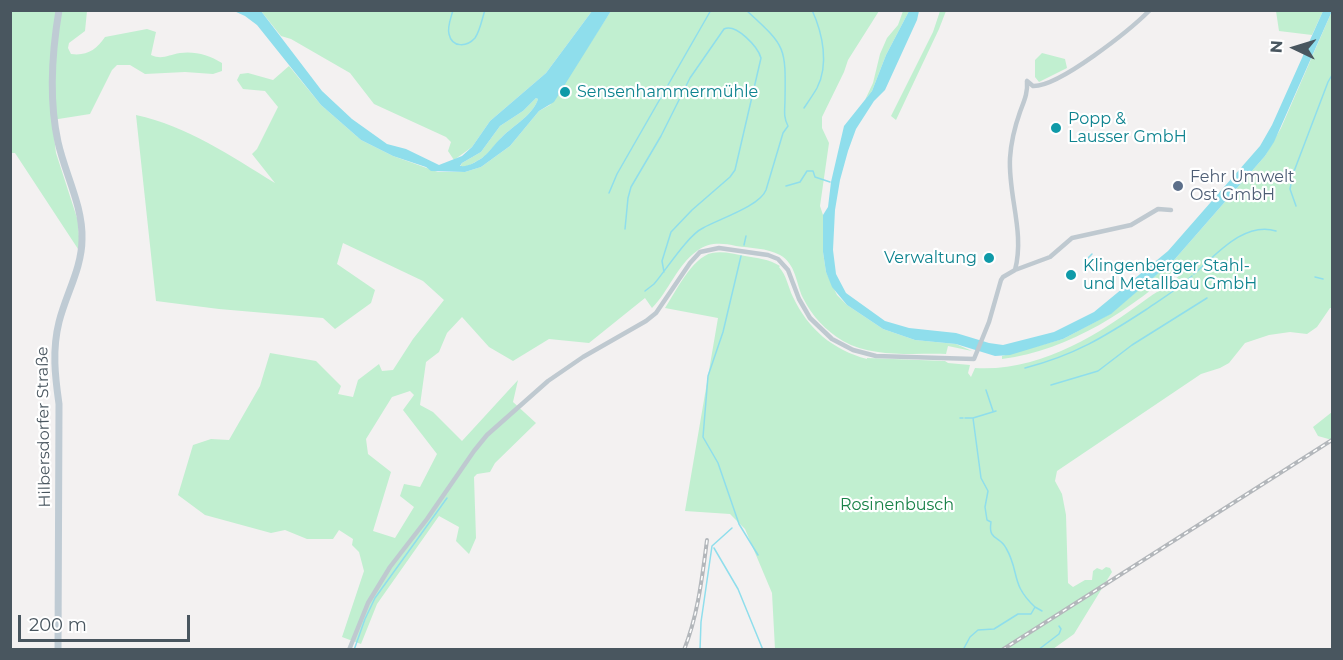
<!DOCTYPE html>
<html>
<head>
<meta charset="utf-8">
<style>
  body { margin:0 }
  #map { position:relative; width:1343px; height:660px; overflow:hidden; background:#f3f1f1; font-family:Montserrat,sans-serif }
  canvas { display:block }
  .frame { position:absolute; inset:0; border:12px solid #49565f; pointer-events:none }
  .north { position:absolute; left:1265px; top:18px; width:60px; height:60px; -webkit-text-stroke:4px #fff; paint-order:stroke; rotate:274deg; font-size:16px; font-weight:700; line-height:24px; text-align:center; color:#49565f }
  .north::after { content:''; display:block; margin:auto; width:21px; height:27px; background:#49565f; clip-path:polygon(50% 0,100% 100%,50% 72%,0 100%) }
  .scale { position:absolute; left:18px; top:615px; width:172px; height:27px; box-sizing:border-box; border:3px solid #49565f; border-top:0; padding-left:8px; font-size:18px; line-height:21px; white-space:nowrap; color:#49565f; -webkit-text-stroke:4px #fff; paint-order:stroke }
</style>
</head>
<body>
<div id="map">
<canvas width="1343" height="660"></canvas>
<div class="frame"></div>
<div class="north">N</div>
<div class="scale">200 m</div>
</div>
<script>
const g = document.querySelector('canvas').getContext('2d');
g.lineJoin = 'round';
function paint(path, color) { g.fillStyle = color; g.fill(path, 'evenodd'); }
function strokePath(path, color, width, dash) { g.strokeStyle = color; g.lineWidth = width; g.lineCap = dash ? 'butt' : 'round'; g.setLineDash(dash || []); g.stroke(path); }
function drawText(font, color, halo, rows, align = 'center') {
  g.font = font + ' Montserrat,sans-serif'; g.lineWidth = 4.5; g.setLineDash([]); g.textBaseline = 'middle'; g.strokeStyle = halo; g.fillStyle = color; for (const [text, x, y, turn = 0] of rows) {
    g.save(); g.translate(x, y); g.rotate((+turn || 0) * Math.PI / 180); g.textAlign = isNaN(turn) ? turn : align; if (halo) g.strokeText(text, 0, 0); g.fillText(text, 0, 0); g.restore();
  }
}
const green = new Path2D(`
  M11,11H87L85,31L69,43L68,48L71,54C87,56 96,50 105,37L147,29L156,32L151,55C162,60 168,55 180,53C195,51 209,55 222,63V71L213,74L185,72L145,74L130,65H117L112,70L90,114L52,120L56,153L78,221L80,252L15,153H11Z
  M261,11H592L546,73L490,121L472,147L454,160L448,151L451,142L446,137L374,104L350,73L291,39L281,36Z
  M611,11H879L848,60L844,72L822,117V128L829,143L820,206L823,215V252L826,272L837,295L847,305L883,329L915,340L956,344L972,351L948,346L946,354C912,353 873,358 843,341C826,331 812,316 803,298C796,283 796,264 780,255C767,248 750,248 736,246C722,243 709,242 697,251C677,265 669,291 652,308L645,298L589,343L549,339L513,361L489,347L462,317L447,333L439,352L426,362L420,405L433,412L462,441L518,380L513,402L536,423L495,463L490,472L477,474L474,477L476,538L469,554L456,541L459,527L439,516L377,604L361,644L342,637L364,571L359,552L352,545L353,539L339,530L333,539H307L285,530L271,533L205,515L178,495L193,445L211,439L229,440L260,386L270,353L316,361L341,386L338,394L353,397L358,380L379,364L382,371L393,370L413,339L444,300L423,281L343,243L337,264L375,290L371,303L335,329L323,318L219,309L156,301L136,115C187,126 231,156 275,183L252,154L257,149L278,107L265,91L243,89L237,80L240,74L248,73L273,80L289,66L321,105L361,140L393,156L438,172H465L481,167L510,146L539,111L550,105ZM410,391L414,395L403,410L437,454L420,487L404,484L400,496L414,507L395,538L373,531L391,472L368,454L366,439L392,397Z
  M903,11H909L886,55L872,91L865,100L873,83L880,54L887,38L898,25Z
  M940,11H946L939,29L896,120L891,116L933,32Z
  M1276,11H1323L1312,35L1279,31Z
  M1332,11V308H1330L1317,327L1307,334L1290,332L1269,335L1245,343L1229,363L1220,368L1201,374L1057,471L1055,481L1062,494L1066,515L1068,583L1073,587L1085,580H1092L1093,571L1097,568L1102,570L1106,567L1110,568L1112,572L1074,634L1053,649H775L772,593L745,529L730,514L685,511L718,318L665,308C675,293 692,257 712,253C723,251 734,254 745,256C757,258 769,259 780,266L779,267C787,276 788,287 793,297C808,329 833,350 867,359V358L945,361L948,363L970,365L968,373L971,377L975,368C1040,372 1098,335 1148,298C1161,289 1178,280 1187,266L1183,263C1132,309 1071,350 1002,359V356L1063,339L1110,314L1175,259L1265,156L1281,128Z
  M1042,53L1065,59L1067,68L1039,82L1035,77V60Z
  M536,98L538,99C533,115 514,125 502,137C495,144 490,152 482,158C475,162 469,167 460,167L462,163L481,152L500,126L523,111Z
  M1332,412V440L1318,436L1313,427Z`);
const water = new Path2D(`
  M234,11H261L322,91L352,119L387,144L406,149L439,165L462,156L472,147L490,121L546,73L592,11H611L554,102L539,111L510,146L481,167L465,172L431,171L426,167L393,156L361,140L321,105L257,25L245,16ZM536,98L538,99C533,115 514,125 502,137C495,143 490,152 482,158C475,162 469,167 460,166L462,163L481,152L500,126L523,111Z
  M909,11H919L917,20L885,90L874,101L856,129L848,151L840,180L835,210L833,250L836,274L846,293L885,321L909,328L956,333L989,343L1003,345L1054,332L1094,312L1168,251L1260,146L1272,125L1323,11H1332L1274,142L1265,156L1175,259L1111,314L1063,339L1010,355L995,356L956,344L915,340L883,329L847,305L832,287L826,272L823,252V215L828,207L831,182L844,126L872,91L886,55Z`);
const stream = new Path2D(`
  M453,10C451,18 447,27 449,34C452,48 467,47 475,38C480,31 482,19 485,10
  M804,108C808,102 813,95 817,88C829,65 823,34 812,10
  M786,186L800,182L807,171H813L815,177L830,182
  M609,193L617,174L711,10
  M1296,206L1290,189L1293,174L1328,82L1332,75
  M625,229L628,198L631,187L661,136L690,78L724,29C736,23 758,47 761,58L735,170L730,177L692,210L671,232L662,261L664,272
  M744,245L746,236
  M741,256L723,332L708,376L703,437L718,463L739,524L758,555
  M1086,260L1092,254
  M1194,274C1216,255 1244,221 1276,231
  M1315,277L1323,279
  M645,291L654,284C666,270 688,235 703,228C719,219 760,206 766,190L783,133L788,126C783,117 785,109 785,99C786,45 785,46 746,10
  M1025,368C1075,355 1104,337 1147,309C1163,298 1178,289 1192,276
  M1051,385L1098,371L1132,345L1207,298
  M986,390L993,411
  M960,418H963
  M965,418H973L996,411
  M714,548L738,589L763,650
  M1035,607L1042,611
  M354,650L365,619L375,598L447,498
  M700,650L701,622L712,546L732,528
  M963,650L970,637L978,630L994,629L1018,614H1031L1035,607C1010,584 1020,572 1006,548C999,535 988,541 991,522L987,520L985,507L988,491L981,478L973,418
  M1038,650L1059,634L1061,629L1059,626`);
const street = new Path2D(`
  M1027,81L1033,86C1059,87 1130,30 1150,10
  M1015,270L1050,257L1072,238L1131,225L1158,209L1171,210
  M349,650L368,603L390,567L427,519L474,451L487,435L548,381L583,357L646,321L656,313L690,263L700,252L719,248L768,255L778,259L788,270L799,299L810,318L832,339L853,350L876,356L974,359L989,322L1001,280L1003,277L1015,270C1025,232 1008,196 1010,158C1011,143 1015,126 1020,112C1024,101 1028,93 1027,81`);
const secondary = new Path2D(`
  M58,650L59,404C55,376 52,350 59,322C66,294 82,268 82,239C83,206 65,174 58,142C49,101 52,52 59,10`);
const rail = new Path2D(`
  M684,650C698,615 702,578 707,540
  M1002,650L1332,440`);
const markers = [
  [565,92,6,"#0f9aa8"],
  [1056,128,6,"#0f9aa8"],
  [1178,186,6,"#5c6f8a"],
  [989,258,6,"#0f9aa8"],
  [1071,275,6,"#0f9aa8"]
];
const cultureNames = [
  ["Sensenhammermühle",577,92],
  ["Popp &",1068,119],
  ["Lausser GmbH",1068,137],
  ["Verwaltung",977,258,"right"],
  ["Klingenberger Stahl-",1083,266],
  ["und Metallbau GmbH",1083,284]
];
const serviceNames = [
  ["Fehr Umwelt",1190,177],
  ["Ost GmbH",1190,195]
];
const streetNames = [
  ["Hilbersdorfer Straße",44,427,-91]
];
const parkNames = [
  ["Rosinenbusch",897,505]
];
paint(green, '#c1efd0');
paint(water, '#8fdeec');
strokePath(stream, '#8fdeec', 1.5);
strokePath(street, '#bfc9d0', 4.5);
strokePath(secondary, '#bfcbd4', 7);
strokePath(rail, '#b3b7bb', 4);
strokePath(rail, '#fff', 1.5, [4.5]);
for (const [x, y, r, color] of markers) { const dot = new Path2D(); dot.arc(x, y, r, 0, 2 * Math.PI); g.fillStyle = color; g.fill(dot); strokePath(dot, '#fff', 2); }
drawText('16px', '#0d838f', '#fff', cultureNames, 'left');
drawText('16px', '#4e5e75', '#fff', serviceNames, 'left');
drawText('16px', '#49565f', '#fff', streetNames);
drawText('16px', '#188147', '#fff', parkNames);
</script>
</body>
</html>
